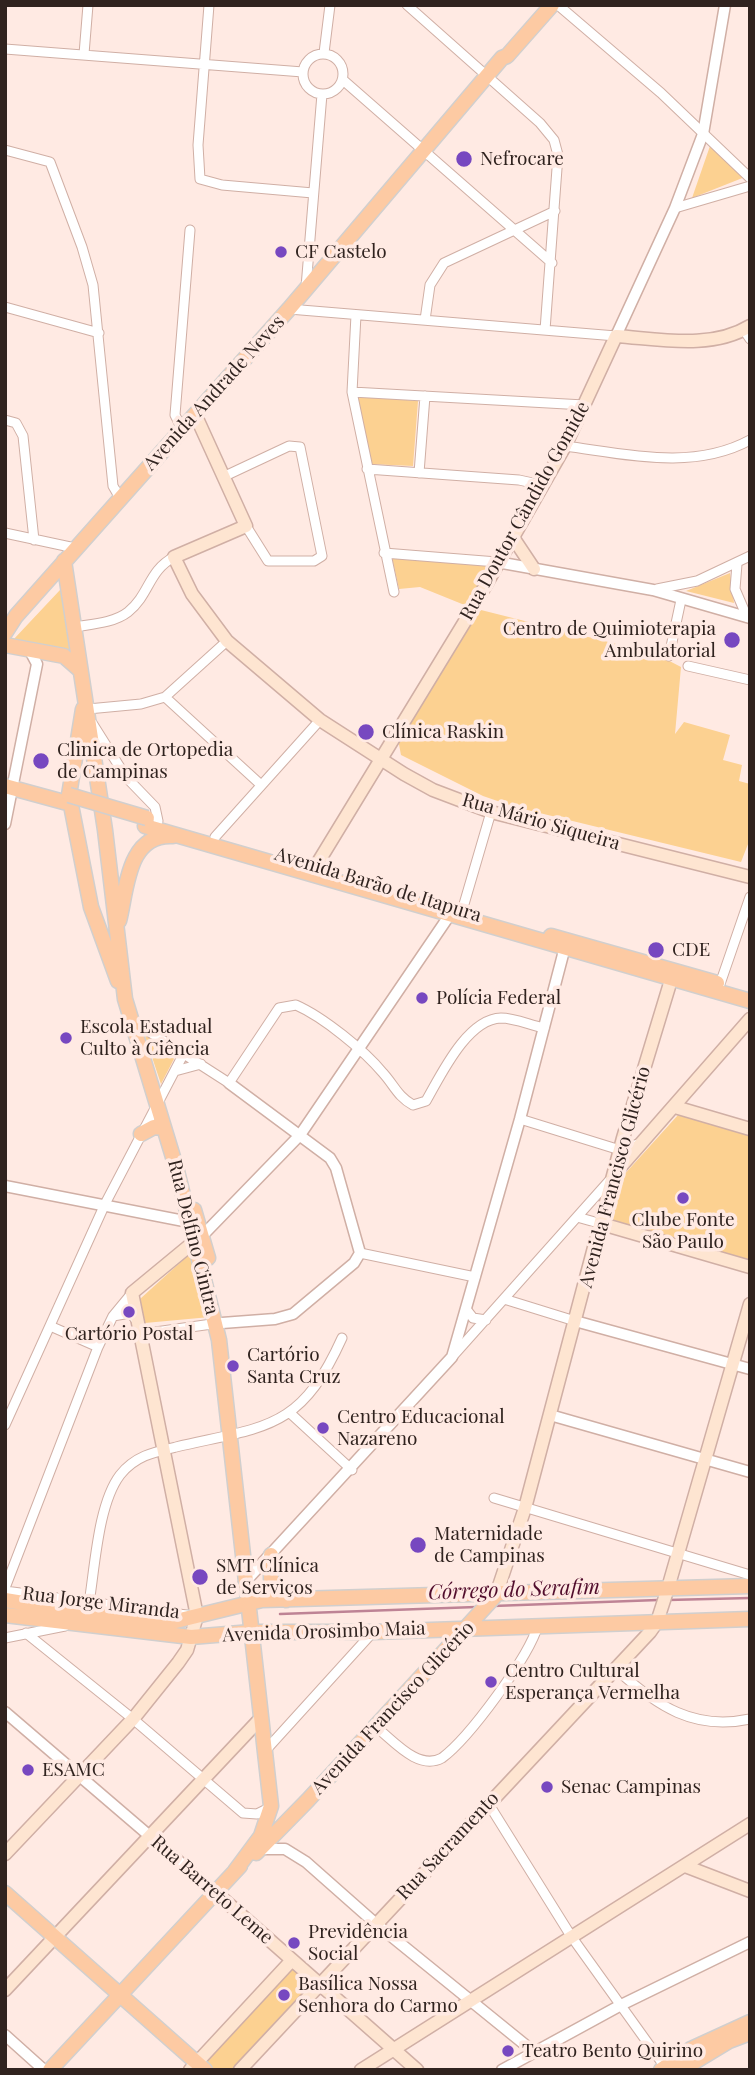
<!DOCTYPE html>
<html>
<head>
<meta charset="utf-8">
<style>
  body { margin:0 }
  #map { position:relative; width:755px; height:2075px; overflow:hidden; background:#ffeae3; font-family:"Playfair Display",serif }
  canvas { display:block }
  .frame { position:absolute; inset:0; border:7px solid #30231f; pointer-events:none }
</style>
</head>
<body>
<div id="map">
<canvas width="755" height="2075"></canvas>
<div class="frame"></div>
</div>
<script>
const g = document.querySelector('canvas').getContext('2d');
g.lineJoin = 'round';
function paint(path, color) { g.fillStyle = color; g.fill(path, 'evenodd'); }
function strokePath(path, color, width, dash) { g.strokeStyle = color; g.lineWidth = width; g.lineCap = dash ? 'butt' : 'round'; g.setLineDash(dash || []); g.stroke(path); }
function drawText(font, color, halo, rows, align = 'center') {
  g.font = font + ' "Playfair Display",serif'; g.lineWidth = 7; g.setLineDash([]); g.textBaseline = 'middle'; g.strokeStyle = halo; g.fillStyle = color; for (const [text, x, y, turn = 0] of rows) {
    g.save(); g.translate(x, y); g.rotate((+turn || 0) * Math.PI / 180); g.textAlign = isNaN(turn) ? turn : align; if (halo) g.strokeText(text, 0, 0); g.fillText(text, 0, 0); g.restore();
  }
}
const green = new Path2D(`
  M710,146L745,177L692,198Z
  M358,396L418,401L413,466L370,464Z
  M392,558L494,565L467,606L420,587L399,589Z
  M730,573L734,603L686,591Z
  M60,590L64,592L71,650L67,653L13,640Z
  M481,610L656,654L681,667L675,734L684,722L730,735L723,760L742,765L739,781L750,784V839L741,862L515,807L483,796L401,755L398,739L467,618Z
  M144,1033L176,1055L161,1084Z
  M678,1115L750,1135V1260L611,1220L622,1177Z
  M195,1249L210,1317L145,1323L140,1299Z
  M292,1960L319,1982L239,2070H189Z`);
const stream = new Path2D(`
  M668,1600L750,1598
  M493,1606L658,1600
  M280,1614L476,1607`);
const minor = new Path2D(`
  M209,5L198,145L200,179L222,185L313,193
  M407,5L540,123L554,140L558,155L545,330
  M558,5L661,93L750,178
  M5,49L303,72
  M324,53L330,5
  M303 74a20 20 0 1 1 40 0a20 20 0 1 1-40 0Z
  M84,54L88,5
  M343,80L552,263
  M5,150L50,162L82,247L93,285L113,486L120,498
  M675,208L750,186
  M306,287L322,94
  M5,307L99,333
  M289,309L616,336
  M356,315L352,392L394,592
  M425,320L430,285L444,263L555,211
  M744,330L750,339
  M352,392L584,405
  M5,420L16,423L23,436L34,540
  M182,429L175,415L190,230
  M565,446C626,454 693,471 750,440
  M367,469L519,480L542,485
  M419,473L425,396
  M225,476L289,446L300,447L322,556L314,561H268L246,526
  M5,533L75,548
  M384,553L497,562
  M737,564L735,589L747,617
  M657,589L697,581L750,556
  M74,627C92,624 114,623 128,612C150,594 148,571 174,557
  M669,656L681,600
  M688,666L750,680
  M165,697L260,784
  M88,709L141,704L165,697L227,641
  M92,723L126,777L155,807L158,821
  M215,837L320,720
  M462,911L491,812
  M720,984L750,897
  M131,1020L229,1083L279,1008L296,1005C323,1017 364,1050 383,1073C394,1085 398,1097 413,1105L426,1101C441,1075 467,1019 501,1018C514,1018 530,1025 544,1028
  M175,1071L201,1064
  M520,1119L620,1150L638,1144
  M577,1217L602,1224
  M360,1253L475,1277
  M504,1299L575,1321
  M466,1309L473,1318L486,1320
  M113,1316L130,1313L138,1322
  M50,1326L98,1347
  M141,1334L219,1323
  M452,1357L609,1181
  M290,1413L352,1470
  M5,1425L105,1204L184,1053
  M494,1498L750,1575
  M5,1588L98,1347L113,1316L132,1293
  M5,1591L194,1616
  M89,1603C95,1567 98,1504 120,1475C135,1456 154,1452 176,1447C266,1426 300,1431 342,1338
  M26,1633L133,1719L243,1813L257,1814L269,1808
  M5,1638L65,1626
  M617,1670C657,1706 694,1731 750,1719
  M376,1727C394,1741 418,1771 442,1758C469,1738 529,1657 538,1625
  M265,1751L373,1632
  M488,1803L571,1936L665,2067`);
const tertiary = new Path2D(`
  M616,336L675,208L703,134L725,5
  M497,562L653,590L750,618
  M5,824L37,664L29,649
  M5,1186L189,1222
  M204,1234L300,1135L449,916
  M575,1321L750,1369
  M222,1323L275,1319L293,1314L354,1263L360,1253L336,1168L330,1158L229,1083
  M550,1415L750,1472
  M244,1583L452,1357L520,1119L566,943
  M5,1712L215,1892
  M260,1849H285L306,1862L375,1923L534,2052
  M5,2035L44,2070
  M502,2070L621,2005L750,1942`);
const secondary = new Path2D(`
  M195,414L246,526L174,557L192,594L227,641L320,720L404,774L433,790L491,812L750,877
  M512,536L534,569
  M311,874L467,618L565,446L616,336C660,339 711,350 750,326
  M675,1107L750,1129
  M616,1172L750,1019
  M602,1224L750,1267
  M496,1595L525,1508L623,1138L671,980
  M5,1854L133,1719L178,1663L187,1650L197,1616L132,1293L195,1241
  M685,1866L750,1891
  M215,1892L417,2070
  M5,1990L261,1718
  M190,2070L292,1960
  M240,2070L650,1632L657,1622L668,1588L750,1304
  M361,2070L750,1824`);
const primary = new Path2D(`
  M64,561L105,830L125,999L176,1167L219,1340L271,1806L261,1836L235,1871
  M5,633L16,616L289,309L502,58L507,56L552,5
  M5,645L64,656L80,670
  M83,709L69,795L91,907L118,981
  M5,786L71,804
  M145,826L750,1001
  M119,921C127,890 127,833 173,836
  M551,936L717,983
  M141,1134L154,1127L164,1128
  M194,1210L208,1258
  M271,1555V1579L286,1600
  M5,1600L66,1610L176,1621L262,1600L750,1586
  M5,1615L191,1637L252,1632H373L750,1619
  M256,1853L308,1800L496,1595
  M5,1893L205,2070
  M50,2070L240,1866
  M661,2070L691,2049L750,2022
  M681,2070L729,2041L750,2033`);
const primaryBridge = new Path2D(`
  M69,795L147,818`);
const markers = [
  [464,159,9,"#7748c0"],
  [281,252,7,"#7748c0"],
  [732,640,9,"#7748c0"],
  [366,732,9,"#7748c0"],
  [41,761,9,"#7748c0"],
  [656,950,9,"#7748c0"],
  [422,998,7,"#7748c0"],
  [66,1038,7,"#7748c0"],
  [683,1198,7,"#7748c0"],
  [129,1312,7,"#7748c0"],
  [233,1366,7,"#7748c0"],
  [323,1428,7,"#7748c0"],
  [418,1545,9,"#7748c0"],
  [200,1577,9,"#7748c0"],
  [491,1682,7,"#7748c0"],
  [28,1770,7,"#7748c0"],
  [547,1787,7,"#7748c0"],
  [294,1943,7,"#7748c0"],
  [284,1995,7,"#7748c0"],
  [508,2051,7,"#7748c0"]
];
const poiNames = [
  ["Nefrocare",480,159],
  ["CF Castelo",295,252],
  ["Centro de Quimioterapia",716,629,"right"],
  ["Ambulatorial",716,651,"right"],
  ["Clínica Raskin",382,732],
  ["Clinica de Ortopedia",57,750],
  ["de Campinas",57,772],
  ["CDE",672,950],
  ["Polícia Federal",436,998],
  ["Escola Estadual",80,1027],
  ["Culto à Ciência",80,1049],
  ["Clube Fonte",683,1220,"center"],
  ["São Paulo",683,1242,"center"],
  ["Cartório Postal",129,1334,"center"],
  ["Cartório",247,1355],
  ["Santa Cruz",247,1377],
  ["Centro Educacional",337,1417],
  ["Nazareno",337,1439],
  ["Maternidade",434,1534],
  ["de Campinas",434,1556],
  ["SMT Clínica",216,1566],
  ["de Serviços",216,1588],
  ["Centro Cultural",505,1671],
  ["Esperança Vermelha",505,1693],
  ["ESAMC",42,1770],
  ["Senac Campinas",561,1787],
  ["Previdência",308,1932],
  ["Social",308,1954],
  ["Basílica Nossa",298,1984],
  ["Senhora do Carmo",298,2006],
  ["Teatro Bento Quirino",522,2051]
];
const streetNames = [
  ["Avenida Andrade Neves",214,393,-48],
  ["Rua Doutor Cândido Gomide",525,511,-61],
  ["Rua Mário Siqueira",541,822,16],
  ["Avenida Barão de Itapura",378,885,17],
  ["Avenida Francisco Glicério",615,1177,-75],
  ["Rua Delfino Cintra",193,1237,76],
  ["Rua Jorge Miranda",101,1603,7],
  ["Avenida Orosimbo Maia",324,1632,-2],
  ["Avenida Francisco Glicério",393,1708,-47],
  ["Rua Sacramento",448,1846,-47],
  ["Rua Barreto Leme",212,1890,41]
];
const waterNames = [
  ["Córrego do Serafim",514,1590,-2]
];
paint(green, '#fcd191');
strokePath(stream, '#be8395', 2.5);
strokePath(minor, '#d0afa5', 11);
strokePath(tertiary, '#d0afa5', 13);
strokePath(secondary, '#d0afa5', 15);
strokePath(primary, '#d1cfce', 17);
strokePath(minor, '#fff', 9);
strokePath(tertiary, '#fff', 10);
strokePath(secondary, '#fee5d1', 12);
strokePath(primary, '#fdcaa3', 14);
strokePath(primaryBridge, '#d1cfce', 17, []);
strokePath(primaryBridge, '#fdcaa3', 14);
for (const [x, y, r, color] of markers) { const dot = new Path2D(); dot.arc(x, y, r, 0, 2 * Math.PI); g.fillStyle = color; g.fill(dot); strokePath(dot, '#ffeae3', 2.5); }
drawText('19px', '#30231f', '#ffeae3', poiNames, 'left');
drawText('19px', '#30231f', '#ffeae3', streetNames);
drawText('italic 21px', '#510d2c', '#ffeae3', waterNames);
</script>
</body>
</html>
